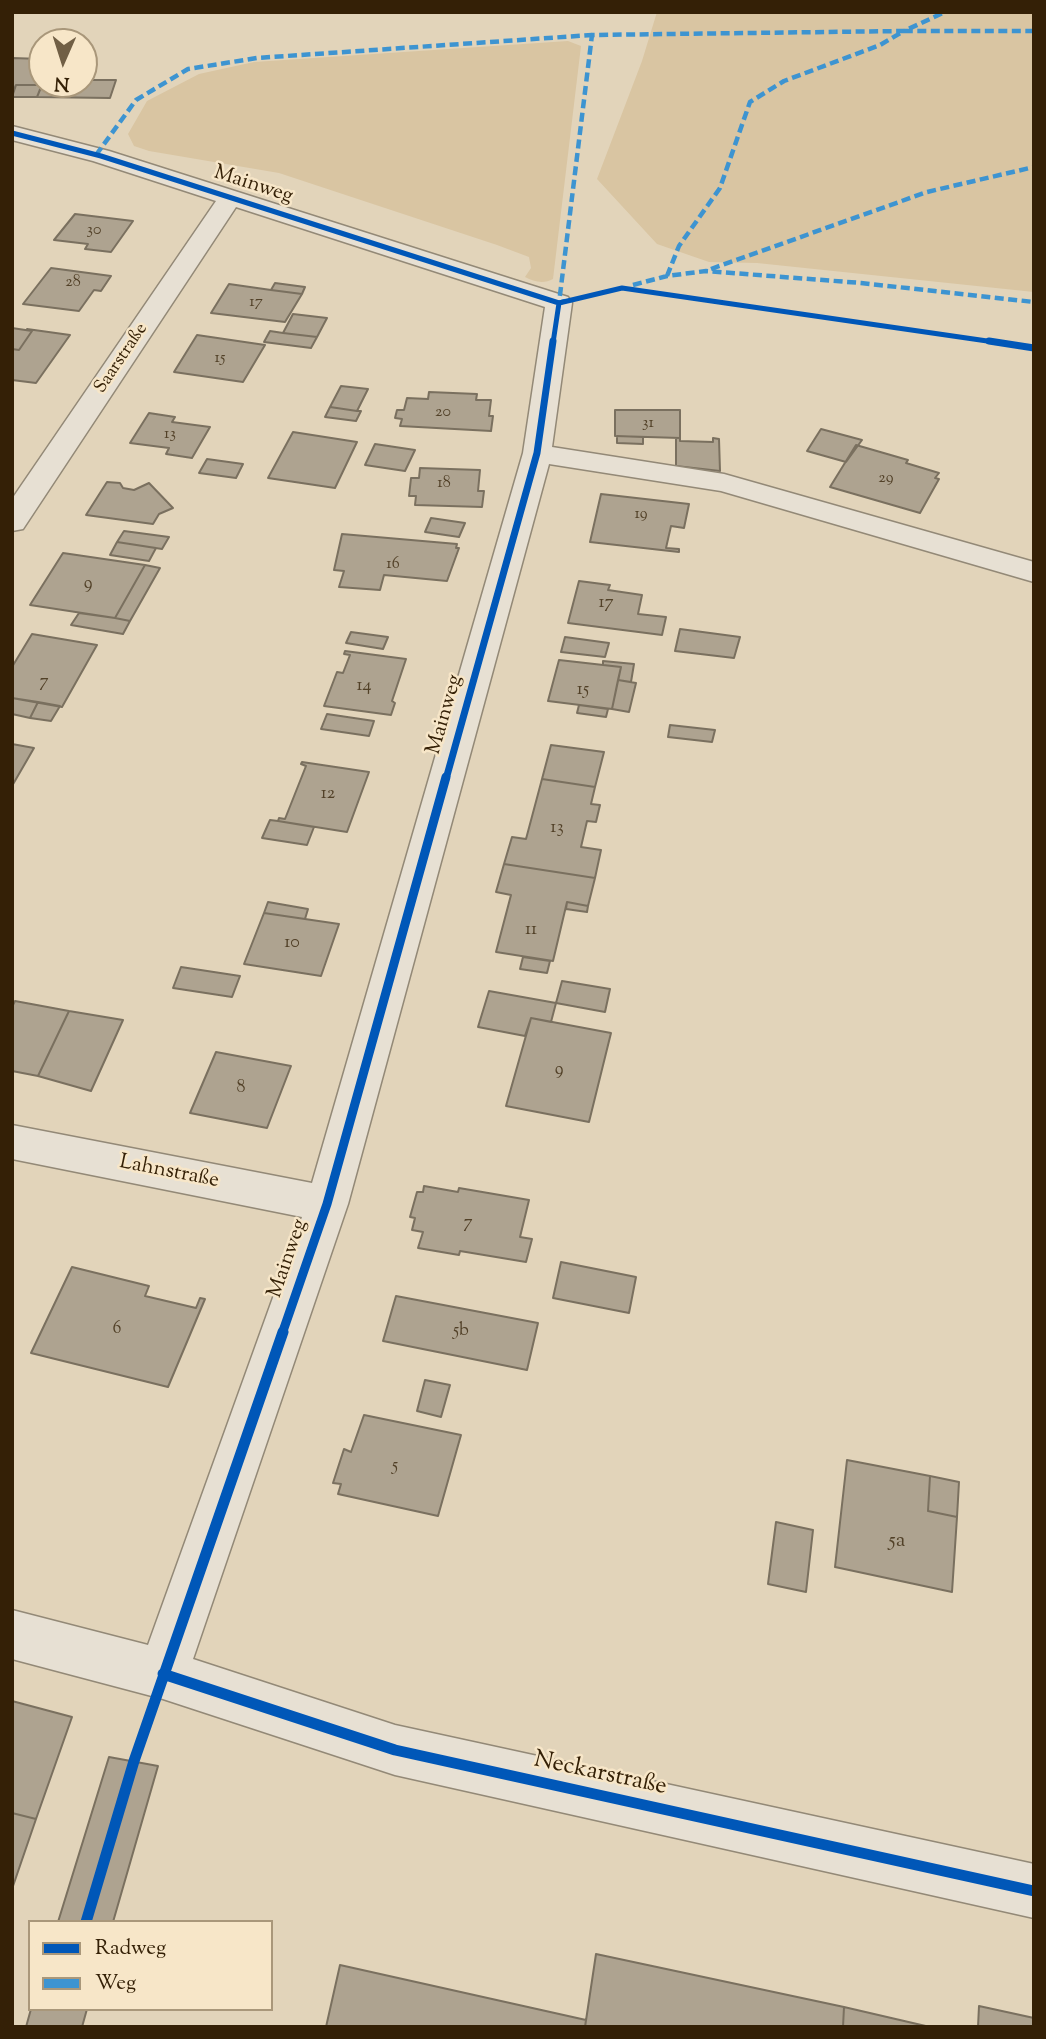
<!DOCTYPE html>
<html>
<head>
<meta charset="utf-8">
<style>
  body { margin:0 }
  #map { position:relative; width:1046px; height:2039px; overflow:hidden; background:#e2d4ba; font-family:"Sorts Mill Goudy",serif }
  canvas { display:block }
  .frame { position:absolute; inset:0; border:14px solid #342006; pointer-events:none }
  .legend { position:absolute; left:28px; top:1920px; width:245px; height:91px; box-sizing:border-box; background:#f7e6c8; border:2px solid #a9977a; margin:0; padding:9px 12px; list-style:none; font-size:21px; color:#342006 }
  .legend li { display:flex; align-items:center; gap:14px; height:35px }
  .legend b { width:35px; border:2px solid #a9977a }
  .north { position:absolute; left:28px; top:28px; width:70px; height:70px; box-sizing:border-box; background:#f7e6c8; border:2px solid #a9977a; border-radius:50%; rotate:183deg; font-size:19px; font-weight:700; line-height:28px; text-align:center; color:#342006 }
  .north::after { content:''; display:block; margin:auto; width:24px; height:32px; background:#715f45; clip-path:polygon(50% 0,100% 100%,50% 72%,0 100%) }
</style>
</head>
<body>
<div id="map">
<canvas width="1046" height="2039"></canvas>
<div class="frame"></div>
<ul class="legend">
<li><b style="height:9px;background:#0057b8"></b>Radweg</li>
<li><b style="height:9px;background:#3d94d1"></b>Weg</li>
</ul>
<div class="north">N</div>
</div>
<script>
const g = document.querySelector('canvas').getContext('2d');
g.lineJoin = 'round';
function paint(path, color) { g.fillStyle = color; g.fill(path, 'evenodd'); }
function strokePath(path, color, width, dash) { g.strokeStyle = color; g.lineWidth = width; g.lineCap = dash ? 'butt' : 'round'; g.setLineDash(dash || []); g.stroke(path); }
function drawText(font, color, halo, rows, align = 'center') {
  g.font = font + ' "Sorts Mill Goudy",serif'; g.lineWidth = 5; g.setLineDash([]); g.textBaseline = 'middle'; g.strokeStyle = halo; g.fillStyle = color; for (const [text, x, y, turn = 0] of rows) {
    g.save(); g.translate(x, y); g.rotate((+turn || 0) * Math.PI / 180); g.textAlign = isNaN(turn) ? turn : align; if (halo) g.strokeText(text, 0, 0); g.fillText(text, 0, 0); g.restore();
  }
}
const green = new Path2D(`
  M657,12H1034V292L757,263L709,262L657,244L597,179L642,61Z
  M568,41L581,46L553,279C544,284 534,282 525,277L531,268L529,257L497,245L279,173L149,151L134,146L128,134L147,101L199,74L254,62Z`);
const building = new Path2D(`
  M12,58L42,59V85H16L12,94Z
  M84,80H116L110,98L37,97L42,84H84Z
  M16,85H42L37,97H12Z
  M75,214L133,221L111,252L85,249L88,244L54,240Z
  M51,268L111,276L101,291L94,290L79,311L23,304Z
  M275,283L305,287L302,294L271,290Z
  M229,284L271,290L302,294L285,322L211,313Z
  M293,314L327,318L317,337L283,333Z
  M12,328L32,331L19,350L12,349Z
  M27,329L70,335L36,383L12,380V349L19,350L32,331Z
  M270,331L283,333L317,337L311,348L264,342Z
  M197,335L265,345L243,382L174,372Z
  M341,386L368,389L357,411L330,407Z
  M429,392L477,394L476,400H491L489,416H493L491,431L400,426L402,419L395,418L397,410H404L407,398L428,399Z
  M330,407L357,411H361L356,421L325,417Z
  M615,410H680V438L615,436Z
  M149,413L175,417L172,422L210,427L192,458L166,454L169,448L130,443Z
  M821,429L862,440L846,462L807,451Z
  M293,432L357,442L335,488L268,478Z
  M617,436L643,437V444L617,443Z
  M676,438H680V441L713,442V438L719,439L720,471L676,466Z
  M375,444L415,450L405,471L365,465Z
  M856,445L908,460L906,463L939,473L935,478L939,479L920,513L830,487Z
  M207,459L243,464L236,478L199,473Z
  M420,468L480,470L478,491H484L482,507L415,505L416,496H409L411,478H419Z
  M107,482L120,483L123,488L134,490L149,483L173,508L159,514L153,524L86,515Z
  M601,494L689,504L684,528L671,526L666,548L679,549V552L590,542Z
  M431,518L465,523L459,537L425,532Z
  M124,531L169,537L162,549L117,542Z
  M342,534L457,544L456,548H459L447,581L384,575L380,590L339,587L344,571L334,570Z
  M117,542L156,548L149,561L110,555Z
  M63,553L145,565L115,618L30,605Z
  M145,565L160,568L130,621L115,618Z
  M579,581L610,585L608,590L642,595L638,614L666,617L662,635L568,623Z
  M79,613L115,618L130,621L123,634L71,625Z
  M680,629L740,637L734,658L675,651Z
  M351,632L388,637L383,649L346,643Z
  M32,634L97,645L62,707L12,698V667Z
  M565,637L609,643L605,657L561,652Z
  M345,651L406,659L392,701L395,703L391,715L324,706L337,672L343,673L350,655L344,654Z
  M559,660L621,667L612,709L548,701Z
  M603,661L634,664L631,682L618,680L621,667L603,665Z
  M618,680L636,683L629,712L612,709Z
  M12,698L38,702L30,718L12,714Z
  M38,702L60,706L51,721L30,718Z
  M579,705L608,709L606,717L577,713Z
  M327,714L374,721L369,736L321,729Z
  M670,725L715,730L712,742L668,737Z
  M12,744L34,748L12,786Z
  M551,745L604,752L595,787L542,779Z
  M302,762L369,772L347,832L278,821L279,818L285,819L306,766L301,764Z
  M542,779L595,787L591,804L600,805L596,822L587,821L581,847L601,850L595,878L504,864L512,837L526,839Z
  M270,820L278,821L314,827L307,845L262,838Z
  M504,864L595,878L588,906L567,902L553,961L496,952L511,895L496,892Z
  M268,902L308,909L305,919L264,913Z
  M567,902L588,906L587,912L566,909Z
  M264,913L339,924L321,976L244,964Z
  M523,957L550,961L547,973L520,969Z
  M181,967L240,976L232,997L173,988Z
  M562,981L610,989L605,1012L556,1003Z
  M489,991L556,1003L551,1022L531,1018L525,1036L478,1027Z
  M15,1001L69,1011L38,1076L12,1071V1007Z
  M69,1011L123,1020L91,1091L38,1076Z
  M531,1018L611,1033L589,1122L506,1106Z
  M216,1052L291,1066L267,1128L190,1113Z
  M424,1186L458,1192L459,1188L529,1200L520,1237L532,1239L526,1262L460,1251L459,1255L418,1248L423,1232L412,1230L415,1218L410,1217L417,1192H423Z
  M561,1262L636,1277L629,1313L553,1298Z
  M72,1267L149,1286L145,1296L196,1308L200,1298L205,1299L168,1387L31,1353Z
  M396,1296L538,1323L527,1370L383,1341Z
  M425,1380L450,1385L441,1417L417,1411Z
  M364,1415L461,1435L438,1516L338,1494L341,1484L333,1483L344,1449L351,1452Z
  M847,1460L930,1476L928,1511L957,1517L952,1592L835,1567Z
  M930,1476L959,1482L957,1517L928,1511Z
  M776,1522L813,1530L806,1592L768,1584Z
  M12,1701L72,1717L36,1819L12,1813Z
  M109,1757L158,1766L113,1922H58Z
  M12,1813L36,1819L12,1889Z
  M596,1954L844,2007L843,2027H585Z
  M340,1965L586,2020L585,2027H326Z
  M979,2006L1034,2018V2027H978Z
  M844,2007L930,2027H843Z
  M31,2009H87L82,2027H26Z`);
const minor = new Path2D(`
  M12,126L109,151L568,297L572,303L552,447L724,474L1034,562V582L721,491L549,464L348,1204L193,1659L395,1725L1034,1864V1918L395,1775L163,1699L12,1659V1610L148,1645L302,1217L12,1159V1125L312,1183L523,453L545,307L236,207L23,529L12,531V499L216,201L93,161L12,140Z`);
const quiet = new Path2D(`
  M96,155L136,100L188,69L257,58L592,35
  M711,269L927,192L1034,167
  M667,276L679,246L720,188L750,102L784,81L880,45L904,31H1034
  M633,285L667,276L706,271L861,283L1034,302
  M565,301L559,303L592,35L904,31L945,12`);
const cyclewayFar3 = new Path2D(`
  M12,133L101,156L559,303L622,288L1001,343
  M553,343L559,303`);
const cyclewayFar2 = new Path2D(`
  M989,341L1034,348
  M446,779L537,453L553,341`);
const cyclewayFar1 = new Path2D(`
  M282,1334L327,1204L446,777`);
const cycleway = new Path2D(`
  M163,1674L395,1750L1034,1891
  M86,1922L134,1761L283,1332`);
const farNumbernames = [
  ["30",94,231],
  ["28",73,283],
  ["17",256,303],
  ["15",220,359],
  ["20",443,413],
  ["31",648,424],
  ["13",170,435],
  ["29",886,479],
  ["18",444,484],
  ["19",641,515],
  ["16",393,565]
];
const farStreetnames = [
  ["Saarstraße",122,359,-56]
];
const numberNames = [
  ["9",88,585],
  ["17",606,604],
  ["7",44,683],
  ["14",364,687],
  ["15",583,691],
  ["12",328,795],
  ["13",557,829],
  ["11",531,931],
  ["10",292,944],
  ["9",559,1071],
  ["8",241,1089],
  ["7",468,1224],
  ["6",117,1330],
  ["5b",461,1332],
  ["5",395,1467]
];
const streetNames = [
  ["Mainweg",253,186,18],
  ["Mainweg",446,715,-74],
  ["Lahnstraße",169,1173,11],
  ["Mainweg",289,1259,-71]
];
const nearNumbernames = [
  ["5a",897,1542]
];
const nearStreetnames = [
  ["Neckarstraße",600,1775,12]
];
paint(green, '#d9c5a2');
paint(building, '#aea390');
strokePath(building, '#7a705f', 2);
strokePath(minor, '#938977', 3);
paint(minor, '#e7e0d3');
strokePath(quiet, '#3d94d1', 4.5, [9, 4.5]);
strokePath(cyclewayFar3, '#0057b8', 5);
strokePath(cyclewayFar2, '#0057b8', 7);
strokePath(cyclewayFar1, '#0057b8', 9);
strokePath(cycleway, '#0057b8', 11);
drawText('16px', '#524128', null, farNumbernames);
drawText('18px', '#342006', '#f7e6c8', farStreetnames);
drawText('18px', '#524128', null, numberNames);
drawText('21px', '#342006', '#f7e6c8', streetNames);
drawText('21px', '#524128', null, nearNumbernames);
drawText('24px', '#342006', '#f7e6c8', nearStreetnames);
</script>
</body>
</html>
